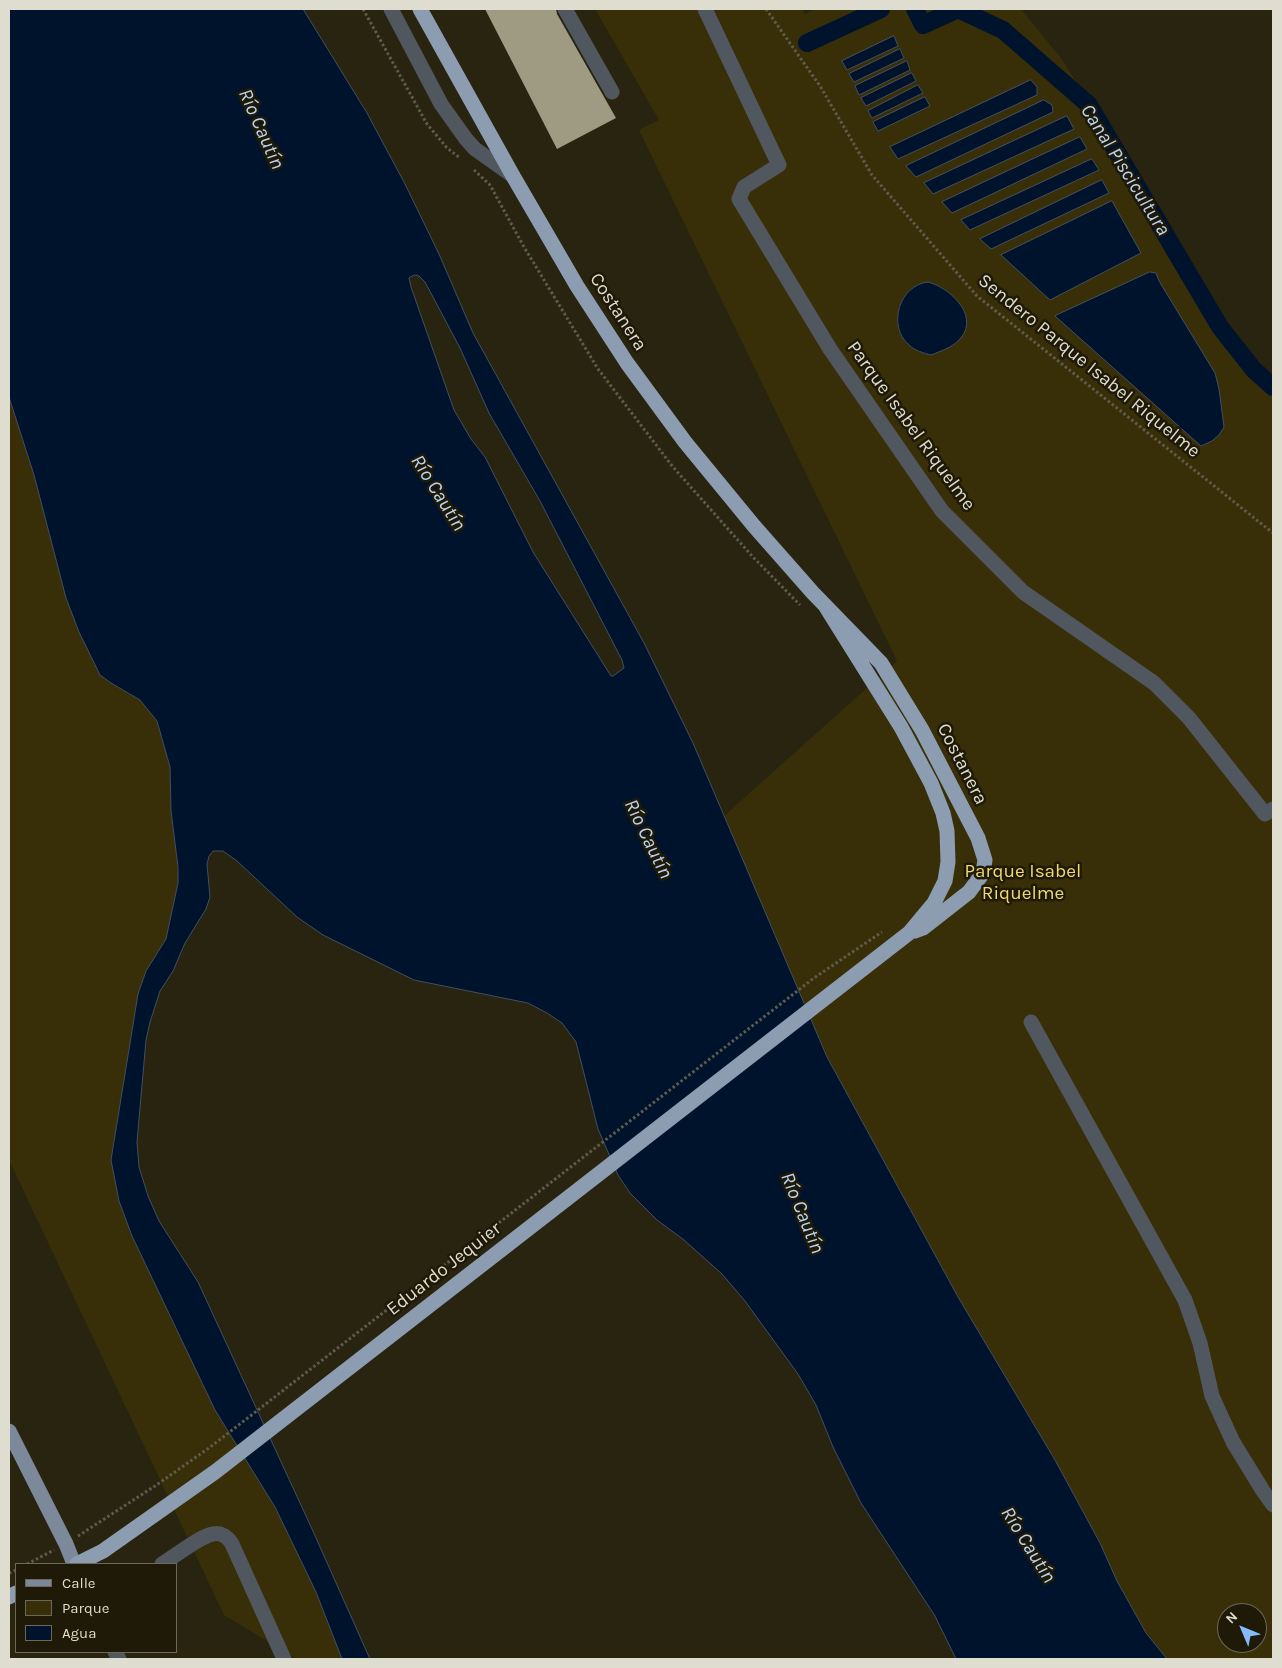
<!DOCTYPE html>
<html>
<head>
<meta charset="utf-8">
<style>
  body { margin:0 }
  #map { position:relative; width:1282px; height:1668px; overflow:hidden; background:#282410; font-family:Karla,sans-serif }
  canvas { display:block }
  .frame { position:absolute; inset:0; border:10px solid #dfdcd0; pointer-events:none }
  .legend { position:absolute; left:15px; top:1563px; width:162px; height:90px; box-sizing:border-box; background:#1f1a07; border:1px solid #6c6857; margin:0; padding:6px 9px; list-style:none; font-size:15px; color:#dfdcd0 }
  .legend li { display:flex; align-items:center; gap:10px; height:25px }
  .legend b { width:25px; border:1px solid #6c6857 }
  .north { position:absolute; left:1217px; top:1603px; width:50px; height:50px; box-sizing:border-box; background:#1f1a07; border:1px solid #6c6857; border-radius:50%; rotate:315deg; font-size:14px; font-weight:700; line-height:20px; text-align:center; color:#dfdcd0 }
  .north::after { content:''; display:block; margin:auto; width:18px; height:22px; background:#86bbfb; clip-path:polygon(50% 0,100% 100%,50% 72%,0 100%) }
</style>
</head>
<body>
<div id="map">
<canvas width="1282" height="1668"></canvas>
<div class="frame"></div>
<ul class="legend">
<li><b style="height:6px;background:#7c899a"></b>Calle</li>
<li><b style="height:14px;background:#382f08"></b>Parque</li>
<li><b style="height:14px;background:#00132d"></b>Agua</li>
</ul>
<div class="north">N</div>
</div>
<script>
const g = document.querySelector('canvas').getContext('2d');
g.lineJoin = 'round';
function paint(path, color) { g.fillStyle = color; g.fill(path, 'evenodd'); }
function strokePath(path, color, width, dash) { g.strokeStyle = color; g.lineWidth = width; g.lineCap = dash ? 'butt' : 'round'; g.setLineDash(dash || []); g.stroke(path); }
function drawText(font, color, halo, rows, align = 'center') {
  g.font = font + ' Karla,sans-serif'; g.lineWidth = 5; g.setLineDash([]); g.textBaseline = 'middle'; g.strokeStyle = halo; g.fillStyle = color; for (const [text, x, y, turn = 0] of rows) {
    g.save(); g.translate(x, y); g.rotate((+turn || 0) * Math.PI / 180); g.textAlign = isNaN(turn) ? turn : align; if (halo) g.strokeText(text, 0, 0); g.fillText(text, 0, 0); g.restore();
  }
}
const green = new Path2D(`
  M595,9H802L805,14L815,9H1021L1064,62L1238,357L1273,387V1659H1167L1146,1633L1116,1581L1100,1543L1055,1460L958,1297L827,1057L724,816L897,661L639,130L659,120ZM1227,1613H1257V1643H1227Z
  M9,397L34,475L111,683L140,700L157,721L170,767L171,811L178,867V883L166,939L146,971L138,994L111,1160L132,1236L215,1410L275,1507L316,1592L342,1659H297L224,1615L9,1160Z`);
const water = new Path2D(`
  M9,9H303L367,113L405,184L439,254L473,333L644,643L693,743L827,1057L958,1297L1055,1460L1100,1543L1117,1581L1146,1633L1167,1659H956L935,1616L861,1503L833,1447L816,1405L798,1374L745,1301L722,1274L684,1240L657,1220L630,1193L618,1175L598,1129L576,1042L562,1023L547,1013L528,1003L414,980L323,935L297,917L237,861L223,851H213L209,856L207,864L210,897L206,909L185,943L173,971L160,991L150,1022L146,1040L137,1142L139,1167L148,1196L159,1221L198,1282L312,1529L370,1659H342L316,1592L275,1507L215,1410L132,1236L119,1201L111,1160L138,994L146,971L166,939L178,883V867L171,811L170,767L157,721L140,700L111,683L100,675L79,632L66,598L34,475L9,397ZM415,275L419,276L425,282L460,348L489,413L540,501L622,660L624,668L613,676H611L533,552L485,457L471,439L454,410L411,287L409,278Z
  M894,36L898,46L847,70L842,61Z
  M900,49L904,58L854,82L849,74Z
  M907,61L910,70L859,95L855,86Z
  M912,73L916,81L866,106L861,98Z
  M1031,80L1037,87V95L898,159L890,147Z
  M918,85L923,93L872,118L868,111Z
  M925,97L930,106L878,131L873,122Z
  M1044,100L1052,105L1053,112L916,177L906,166Z
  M1067,116L1074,129L933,194L924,183Z
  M1080,137L1087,149L952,213L942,202Z
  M1092,159L1099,170L970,230L961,220Z
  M1102,180L1109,193L991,249L980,239Z
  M1112,201L1141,253L1050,300L1001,255Z
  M1150,272L1156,273L1159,281L1215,373L1219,389L1224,427L1219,435L1212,441L1201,446L1055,316Z
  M928,282C951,288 981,317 959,340C951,348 941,351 931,355C924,353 915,351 909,345C887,326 899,285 928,282Z`);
const canal = new Path2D(`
  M915,9L923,25L958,9L1003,30L1089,105L1220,327L1254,370L1273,387
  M807,43L881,9`);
const building = new Path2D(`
  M485,9H556L557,14L616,118L557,149Z`);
const path = new Path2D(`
  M363,9L427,124L447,148L460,158
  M766,9L820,86L872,175L977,296L1273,533
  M474,170L490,185L524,247L598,369L673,467L752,556L800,605
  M78,1536L155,1486L209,1448L814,978L882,932
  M27,1564L54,1550
  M9,1573L16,1570`);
const minor = new Path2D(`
  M391,9L441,104L466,139L475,149L513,176
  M565,9L612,92
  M705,9L779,165L744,187L739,199L830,349L942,511L1023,592L1154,683L1189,718L1265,814L1273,809
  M1031,1022L1185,1300L1200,1343L1212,1396L1233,1442L1263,1491L1273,1505
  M162,1564C174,1557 200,1536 213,1534C221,1532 228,1537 232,1544L284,1659
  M115,1652L119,1659`);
const major = new Path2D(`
  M9,1431L66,1544L74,1564`);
const highway = new Path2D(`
  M420,9L513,176L577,286L627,363L685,442L754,526L813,593L881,663L922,730L978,838L985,860L983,873L969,892L923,928L915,931
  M77,1564L103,1551L215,1472L909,933L934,903L945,881L948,862L947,831L943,813L931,783L901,727L826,607
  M9,1597L16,1593`);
const streetNames = [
  ["Costanera",618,312,57],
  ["Sendero Parque Isabel Riquelme",1089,366,39],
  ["Parque Isabel Riquelme",911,426,54],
  ["Costanera",962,764,63],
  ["Eduardo Jequier",444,1269,-38]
];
const parkNames = [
  ["Parque Isabel",1023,872],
  ["Riquelme",1023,894]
];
const waterNames = [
  ["Río Cautín",261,129,66],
  ["Canal Piscicultura",1125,170,58],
  ["Río Cautín",438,493,58],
  ["Río Cautín",648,839,64],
  ["Río Cautín",802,1213,68],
  ["Río Cautín",1028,1545,58]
];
paint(green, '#382f08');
paint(water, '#00132d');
strokePath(water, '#434f5e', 1);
strokePath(canal, '#00132d', 18);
paint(building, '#9f9a82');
strokePath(path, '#605c4b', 3, [2.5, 2.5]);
strokePath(minor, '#50575f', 15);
strokePath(major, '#7c899a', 15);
strokePath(highway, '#8d9db1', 15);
drawText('19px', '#dfdcd0', '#1f1a07', streetNames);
drawText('19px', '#f0d96f', '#1f1a07', parkNames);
drawText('italic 20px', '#bbd4f3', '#1f1a07', waterNames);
</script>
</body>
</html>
